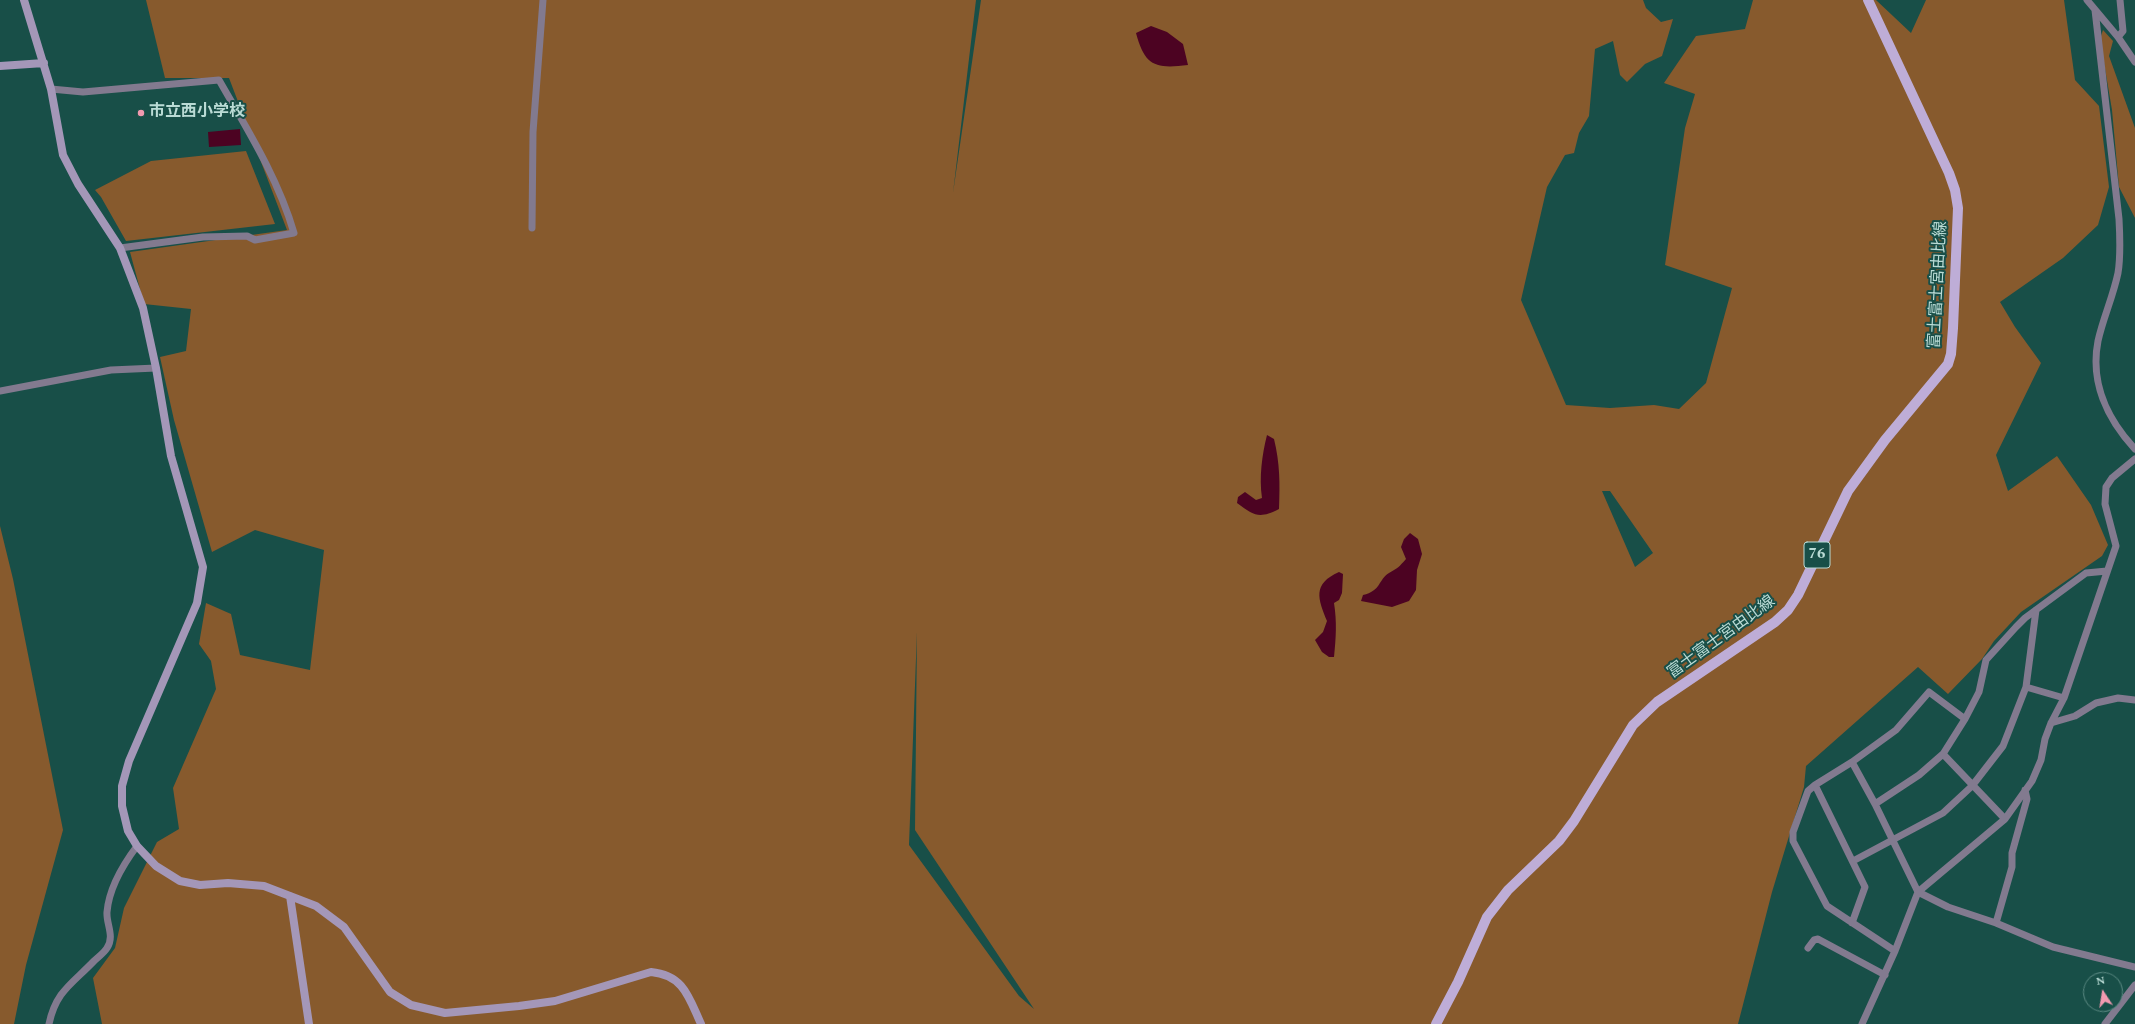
<!DOCTYPE html>
<html>
<head>
<meta charset="utf-8">
<style>
  body { margin:0 }
  #map { position:relative; width:2135px; height:1024px; overflow:hidden; background:#184f48; font-family:Spectral,serif }
  canvas { display:block }
  .north { position:absolute; left:2083px; top:972px; width:40px; height:40px; box-sizing:border-box; background:#184f48; border:1px solid #598780; border-radius:50%; rotate:348deg; font-size:11px; font-weight:700; line-height:16px; text-align:center; color:#badbd5 }
  .north::after { content:''; display:block; margin:auto; width:14px; height:18px; background:#f29ab0; clip-path:polygon(50% 0,100% 100%,50% 72%,0 100%) }
</style>
</head>
<body>
<div id="map">
<canvas width="2135" height="1024"></canvas>
<div class="north">N</div>
</div>
<script>
const g = document.querySelector('canvas').getContext('2d');
g.lineJoin = 'round';
function paint(path, color) { g.fillStyle = color; g.fill(path, 'evenodd'); }
function strokePath(path, color, width, dash) { g.strokeStyle = color; g.lineWidth = width; g.lineCap = dash ? 'butt' : 'round'; g.setLineDash(dash || []); g.stroke(path); }
function drawText(font, color, halo, rows, align = 'center') {
  g.font = font + ' Spectral,"Noto Sans JP",serif'; g.lineWidth = 4; g.setLineDash([]); g.textBaseline = 'middle'; g.strokeStyle = halo; g.fillStyle = color; for (const [text, x, y, turn = 0] of rows) {
    g.save(); g.translate(x, y); g.rotate((+turn || 0) * Math.PI / 180); g.textAlign = isNaN(turn) ? turn : align; if (halo) g.strokeText(text, 0, 0); g.fillText(text, 0, 0); g.restore();
  }
}
const green = new Path2D(`
  M146,0H976L953,193L981,0H1643L1646,8L1661,22L1673,19L1662,56L1645,64L1627,82L1620,75L1613,41L1595,49L1589,116L1579,133L1574,153L1565,155L1547,187L1521,300L1566,405L1610,408L1654,405L1679,409L1706,383L1732,288L1665,265L1685,128L1695,94L1664,83L1696,36L1745,29L1753,0H1876L1911,33L1926,0H2064L2075,80L2099,106L2109,187L2098,225L2063,258L2000,302L2015,327L2041,363L1996,455L2008,491L2057,456L2091,505L2108,545L2102,556L2021,612L1994,641L1982,659L1948,694L1918,667L1806,766L1804,787L1772,892L1738,1024H102L93,978L115,948L124,908L157,842L179,829L173,788L216,689L211,661L199,644L206,603L231,614L240,655L310,670L324,550L255,530L212,552L174,420L160,357L186,351L191,309L144,304L130,252L287,230L229,78H165ZM1602,491H1610L1653,553L1635,567ZM917,632L915,830L1034,1009L1019,996L909,845Z
  M2103,30L2113,41L2109,56L2135,128V218L2119,187L2112,110L2100,39Z
  M246,151L275,224L126,241L101,197L95,190L151,161Z
  M0,526L13,579L63,830L26,965L14,1024H0Z`);
const water = new Path2D(`
  M1151,26L1167,32L1183,44L1188,65C1155,69 1145,66 1136,33Z
  M240,129L241,145L209,147L208,132Z
  M1267,435L1274,439C1280,464 1280,483 1279,509C1259,519 1255,516 1237,503L1238,497L1245,492L1256,500L1262,498C1259,477 1262,455 1267,435Z
  M1410,533L1418,539L1422,554L1417,570L1416,590L1409,601L1392,607L1361,601L1363,595C1381,591 1378,580 1389,573C1398,568 1399,567 1406,559L1401,547L1404,539Z
  M1339,572L1343,574L1342,593L1339,600L1334,603C1337,622 1336,638 1334,657H1329L1322,652L1315,640L1323,632L1327,621C1318,599 1312,584 1339,572Z`);
const street = new Path2D(`
  M2087,0L2118,37L2135,62
  M2095,10L2119,219C2120,237 2121,255 2118,273C2113,297 2103,318 2098,341C2090,382 2107,419 2135,449
  M2118,37L2123,31L2120,0
  M51,89L83,92L219,80C247,129 278,178 294,233L255,240L247,236L203,237L120,248
  M532,228L533,132L543,0
  M0,391L111,370L156,368
  M2026,687L2064,698
  M2051,723L2075,716L2096,703L2118,698L2135,700
  M1943,754L2005,819
  M1852,762L1875,804L1918,892L1948,907L1996,923L2053,947L2135,967
  M1815,785L1865,887L1852,923
  M1875,804L1919,775L1943,754L1965,719
  M1853,861L1943,813L1972,786L2003,746L2026,687L2036,610
  M1996,923L2012,867V853L2027,799L2025,790
  M1808,948L1814,940L1818,939L1885,975
  M1895,951L1827,906L1793,841V832L1808,791L1815,785L1852,762L1896,730L1929,692L1965,719L1979,692L1986,660L2016,627L2025,618L2086,573L2107,571
  M49,1024C56,991 72,984 94,961C98,957 104,953 107,948C115,936 106,924 107,912C109,888 122,866 137,846
  M1862,1024L1895,951L1918,892L2005,819L2032,781L2041,760L2045,739L2051,723L2064,698L2116,546L2105,504L2106,487L2112,478L2135,459
  M2105,1024L2135,985`);
const secondary = new Path2D(`
  M24,0L51,89L63,155L78,184L120,248L143,308L156,368L171,456L203,567L197,603L129,761L122,786V806L128,831L137,846L156,866L180,881L200,885L228,883L264,886L316,906L344,927L390,992L411,1005L445,1013L519,1006L555,1001L651,972C684,975 689,998 701,1024
  M0,66L44,63
  M290,896L309,1024`);
const primary = new Path2D(`
  M1436,1024L1458,982L1487,917L1508,890L1559,841L1574,821L1633,725L1657,702L1775,622L1788,610L1798,595L1848,491L1885,440L1948,364L1951,354L1953,328L1958,208L1955,190L1949,173L1868,0`);
const markers = [
  [141,113,4,"#f29ab0"]
];
const shields = [
  [1817,555,26]
];
const shieldNames = [
  ["76",1817,555]
];
const poiNames = [
  ["市立西小学校",149,113]
];
const streetNames = [
  ["富士富士宮由比線",1939,285,-87],
  ["富士富士宮由比線",1722,638,-36]
];
paint(green, '#875a2d');
paint(water, '#4c0322');
strokePath(street, '#827a8f', 7);
strokePath(secondary, '#a497b8', 8);
strokePath(primary, '#beadd7', 10);
for (const [x, y, r, color] of markers) { const dot = new Path2D(); dot.arc(x, y, r, 0, 2 * Math.PI); g.fillStyle = color; g.fill(dot); strokePath(dot, '#184f48', 1.5); }
for (const [x, y, w] of shields) { const box = new Path2D(); box.roundRect(x - w / 2, y - 13, w, 26, 3); g.fillStyle = '#184f48'; g.fill(box); strokePath(box, '#badbd5', 1); }
drawText('bold 15px', '#badbd5', null, shieldNames);
drawText('bold 16px', '#badbd5', '#184f48', poiNames, 'left');
drawText('16px', '#badbd5', '#184f48', streetNames);
</script>
</body>
</html>
